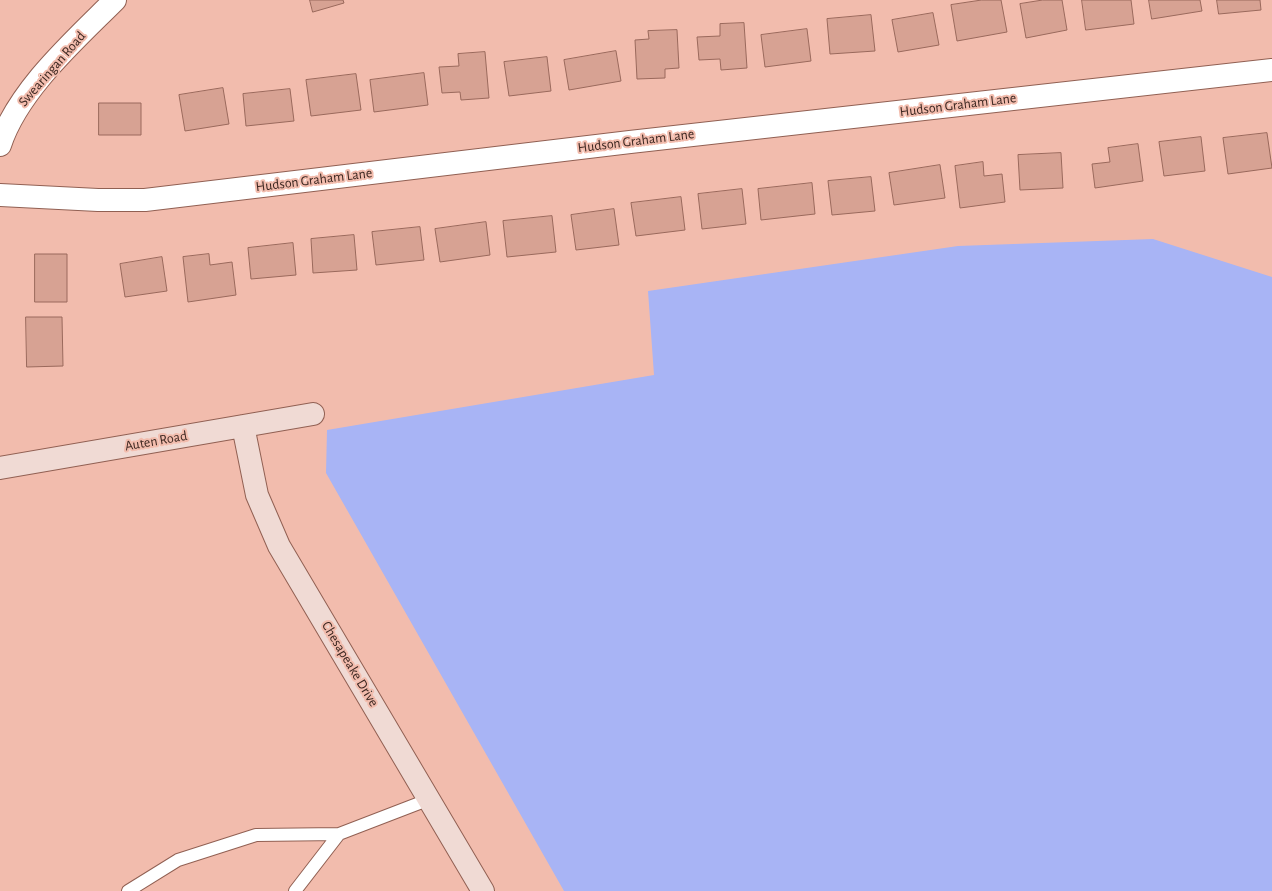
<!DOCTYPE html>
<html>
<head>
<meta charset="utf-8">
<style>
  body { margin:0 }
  canvas { display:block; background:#f2bcad }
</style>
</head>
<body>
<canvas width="1272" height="891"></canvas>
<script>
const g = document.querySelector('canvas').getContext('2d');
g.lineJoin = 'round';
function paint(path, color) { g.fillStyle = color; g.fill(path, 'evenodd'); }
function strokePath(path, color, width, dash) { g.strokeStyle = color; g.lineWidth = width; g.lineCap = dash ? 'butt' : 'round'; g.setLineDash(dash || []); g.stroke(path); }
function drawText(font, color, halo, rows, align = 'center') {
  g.font = font + ' "Alegreya Sans",sans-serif'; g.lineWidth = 4; g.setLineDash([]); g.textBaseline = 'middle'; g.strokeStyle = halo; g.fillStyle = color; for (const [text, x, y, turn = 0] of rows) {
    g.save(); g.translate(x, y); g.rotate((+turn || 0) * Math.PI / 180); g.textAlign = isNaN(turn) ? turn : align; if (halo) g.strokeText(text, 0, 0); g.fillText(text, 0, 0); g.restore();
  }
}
const green = new Path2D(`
  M1153,239L1272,277V891H564L326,473L327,430L654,375L648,291L958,246Z`);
const building = new Path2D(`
  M310,0H343L344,3L313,12Z
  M982,0H1001L1007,32L957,41L951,5Z
  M1043,0H1062L1067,30L1026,38L1020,4Z
  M1082,0H1131L1134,24L1086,30Z
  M1149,0H1200L1202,11L1152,19Z
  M1217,0H1260L1261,10L1219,14Z
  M933,13L939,45L898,52L892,20Z
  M871,15L875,51L830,54L827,19Z
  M744,23L747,68L721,70L720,59L699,60L697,37L720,36V24Z
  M807,29L811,61L765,67L761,35Z
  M677,30L679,68L665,69V78L637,79L635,40L649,39L648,31Z
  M616,51L621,81L569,90L564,60Z
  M485,52L489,98L461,100L460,92L442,93L439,67L459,66L458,54Z
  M547,57L551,91L509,96L504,62Z
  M424,73L428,105L374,112L370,80Z
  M356,74L361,110L311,116L306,80Z
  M223,88L229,124L185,131L179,95Z
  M290,89L294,121L246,126L243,94Z
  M99,103H141V135H99Z
  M1267,133L1272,168L1228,174L1223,138Z
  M1201,137L1205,171L1164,176L1159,142Z
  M1138,144L1143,181L1095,188L1092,164L1110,162L1108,148Z
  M1061,153L1063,188L1020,190L1018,155Z
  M983,162L984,176L1002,174L1005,202L960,208L955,166Z
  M940,165L945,198L894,205L889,173Z
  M871,177L875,211L832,215L828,181Z
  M812,183L815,214L761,220L758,189Z
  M742,189L746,224L702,229L698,194Z
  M681,197L685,230L636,236L631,203Z
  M614,209L619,245L576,250L571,215Z
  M552,216L556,252L507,257L503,221Z
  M486,222L490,255L440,262L435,229Z
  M420,227L424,260L376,265L372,232Z
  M354,235L357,270L313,273L311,239Z
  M293,243L296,275L251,279L248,248Z
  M35,254H67V302H35Z
  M209,254L210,265L232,262L236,295L188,302L183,257Z
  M162,257L167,291L125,297L120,264Z
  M26,317H62L63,366L27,367Z`);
const lane = new Path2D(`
  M128,891L178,860L256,835L339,834L430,799
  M295,891L339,834`);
const street = new Path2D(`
  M0,145C18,90 75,40 115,0
  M0,195L98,200H145L630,142L1272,70`);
const secondary = new Path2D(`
  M243,426L257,495L279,546L483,891
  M0,468L313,414`);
const streetNames = [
  ["Swearingan Road",52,69,-49],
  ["Hudson Graham Lane",958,105,-7],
  ["Hudson Graham Lane",636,141,-7],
  ["Hudson Graham Lane",314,180,-7],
  ["Auten Road",156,441,-10],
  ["Chesapeake Drive",350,664,59]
];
paint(green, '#a8b4f5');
paint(building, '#d7a293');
strokePath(building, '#9a695c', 1);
strokePath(lane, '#916053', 14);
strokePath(street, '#916053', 24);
strokePath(secondary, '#916053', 24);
strokePath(lane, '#fff', 12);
strokePath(street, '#fff', 22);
strokePath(secondary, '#f0dad4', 22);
drawText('14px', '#3b2620', '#f2bcad', streetNames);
</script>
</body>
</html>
